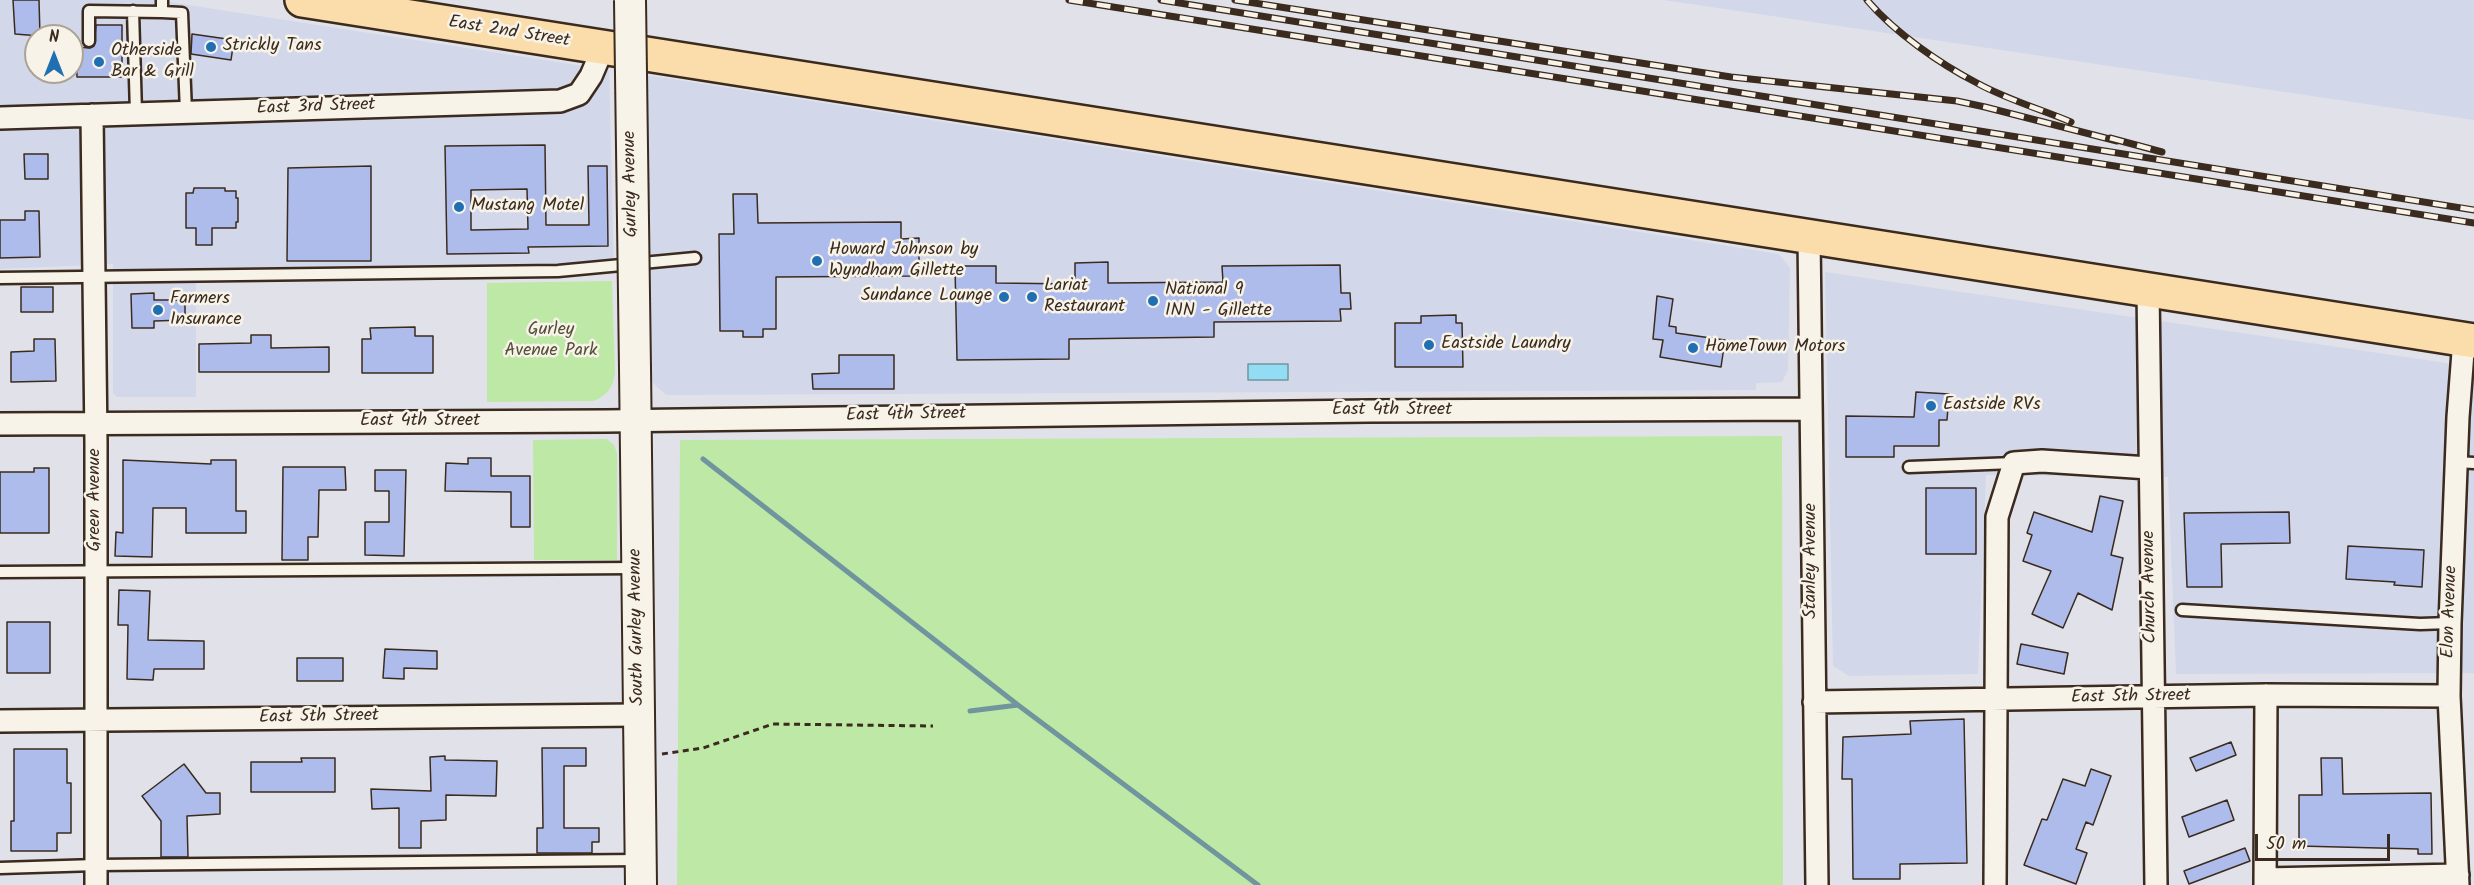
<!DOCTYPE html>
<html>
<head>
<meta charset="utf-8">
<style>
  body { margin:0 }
  #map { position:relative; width:2474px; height:885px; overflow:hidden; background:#e1e2e9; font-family:Kalam,sans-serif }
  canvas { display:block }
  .north { position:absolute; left:24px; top:24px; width:60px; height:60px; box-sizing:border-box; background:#f7f3e8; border:2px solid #aca397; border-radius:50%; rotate:0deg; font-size:16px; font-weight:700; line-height:24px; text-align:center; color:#3b2a1e }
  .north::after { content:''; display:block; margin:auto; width:21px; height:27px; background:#1f6fb2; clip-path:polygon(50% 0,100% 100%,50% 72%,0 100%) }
  .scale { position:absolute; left:2255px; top:834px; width:135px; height:27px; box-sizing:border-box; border:3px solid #3b2a1e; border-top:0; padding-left:8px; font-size:18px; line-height:21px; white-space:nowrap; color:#3b2a1e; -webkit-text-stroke:4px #f7f3e8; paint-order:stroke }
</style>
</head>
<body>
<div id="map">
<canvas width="2474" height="885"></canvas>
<div class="north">N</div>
<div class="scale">50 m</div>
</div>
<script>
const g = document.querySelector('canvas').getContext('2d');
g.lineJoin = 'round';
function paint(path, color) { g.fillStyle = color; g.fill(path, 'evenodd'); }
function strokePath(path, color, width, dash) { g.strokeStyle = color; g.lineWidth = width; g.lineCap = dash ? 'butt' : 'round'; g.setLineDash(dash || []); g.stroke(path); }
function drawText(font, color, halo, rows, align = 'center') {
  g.font = font + ' Kalam,sans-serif'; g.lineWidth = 5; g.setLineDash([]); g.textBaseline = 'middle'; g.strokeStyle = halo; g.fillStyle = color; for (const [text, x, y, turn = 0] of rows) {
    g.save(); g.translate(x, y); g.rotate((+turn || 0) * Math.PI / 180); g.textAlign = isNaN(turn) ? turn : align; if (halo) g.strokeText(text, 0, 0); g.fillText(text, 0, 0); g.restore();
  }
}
const built = new Path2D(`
  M0,0H156L609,70L614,271L196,275V397H117L113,393V264L0,269ZM36,36H72V72H36Z
  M1664,0H2474V120Z
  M640,74L1779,254L1790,268L1788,370L1782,382L1756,383V390L666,395L652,382L647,367Z
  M1825,272L2474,367V673L2176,674L2168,477L1986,475L1978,674L1849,676L1833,666Z`);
const green = new Path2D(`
  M612,281L615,373C613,388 607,395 594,401L487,402V283Z
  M1782,436L1783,885H677L680,440Z
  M607,439L614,445L617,453V560H534L533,440Z`);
const water = new Path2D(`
  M1248,364H1288V380H1248Z`);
const stream = new Path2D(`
  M703,459L1018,705L1258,885
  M970,711L1018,705`);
const building = new Path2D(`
  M13,0H39L40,36L15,34Z
  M96,25H122V77H77L76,47L90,48L94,46Z
  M192,34L234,40L231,60L191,54Z
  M545,145L546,225H589L588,166H607L608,246L528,247L529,253L447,254L445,146ZM527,189L528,229L471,230V190Z
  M24,154H48V179H25Z
  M371,166V261H287L288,168Z
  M194,188H225V191H236V198H238V222H236V228H212V245H196V228H186V193H193Z
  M733,194H757L758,223L901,222V239L919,238V267H910V276L776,277V329H763V337H743V331H720L719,234H734Z
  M25,211H39L40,257L0,258V220H25Z
  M1108,262V283L1223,282L1222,266L1340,265L1341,293H1350L1351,309H1340L1341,321L1214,322V337L1069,339V359L957,360L955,266H996V283L1075,284V263Z
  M21,287H53V312H21Z
  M154,293V300H185V320L154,321V328H132L131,294Z
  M1657,296L1673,299L1669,326L1676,327V333L1725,340L1721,367L1660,357L1663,340L1653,339Z
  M1456,315V323H1462L1463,367H1395V323H1421V316Z
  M415,327V336H433V373H362V339H371L370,328Z
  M251,335H271V348L329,347V372H199V344L251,343Z
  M34,339H55L56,381L11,382V352L34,351Z
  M839,355H894V389H813L812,374L839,373Z
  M1916,392L1949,394L1947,420H1939V446H1894V457H1846V416L1914,417Z
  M468,458H491V476H530V527H511V492L445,491L446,463L468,464Z
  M123,460L211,464V460H236V511H246V533H186V508H153L152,557L115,556L116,532L123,533Z
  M283,467H345L346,490H319L318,537H308V560H282Z
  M34,468H49V533H0V472H34Z
  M375,470H406L404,556L365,555V522H389V491H375Z
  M1926,488H1976V554H1926Z
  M2100,496L2123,501L2111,555L2123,558L2112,610L2078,593L2063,628L2032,614L2051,571L2023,561L2032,535L2027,533L2034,512L2092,532Z
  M2289,512L2290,543L2221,544L2222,587H2187L2184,513Z
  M2348,546L2424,550L2422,587L2394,585L2395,582L2346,579Z
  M119,590L150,591L148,640L204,641V669H154L153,680L127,679L128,625H118Z
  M7,622H50V673H7Z
  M2021,644L2068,653L2064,674L2017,664Z
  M385,649L437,651V669L404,668V679L383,678Z
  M297,658H343V681H297Z
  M1964,719L1967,863L1900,864V879H1853L1852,779H1842L1843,737L1911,734L1910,721Z
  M2231,742L2236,755L2196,771L2190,758Z
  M542,748H586V766H564V828H599V842H592V853H537V828H543Z
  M14,749H67V783H71V833H57V851H11V821H14Z
  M445,756V760L497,761L496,796L446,795V820L421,821V848H399V808L372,809L371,789L431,791L430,757Z
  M301,758H335V792H251V762H302Z
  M2321,758H2342L2343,794L2431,793L2432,854H2418V849L2299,846V795H2322Z
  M184,764L206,793H220V814L187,816L188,857H161V821L142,796Z
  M2091,769L2111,776L2093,825L2086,822L2076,849L2087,853L2076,884L2024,865L2042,819L2047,820L2063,779L2085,786Z
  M2227,800L2234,820L2189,837L2182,817Z
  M2245,848L2250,861L2189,884L2184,871Z`);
const path = new Path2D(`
  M662,754L703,748L773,724L933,726`);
const lane = new Path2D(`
  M162,0V12L182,13L186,112
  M133,11L136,113
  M89,41V11L162,12
  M0,278L558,271L695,258
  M2456,462L2474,463
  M1909,467L2014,463
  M0,572L636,568
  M2182,610L2420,624L2450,623
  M0,868L96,865L639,860`);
const street = new Path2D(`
  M92,115L96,443V885
  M0,118L560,101L579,94L591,76L603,48
  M1809,237L1817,885
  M2148,290L2156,885
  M0,424L606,421L1369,411L1811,409
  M1814,702L2266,695L2449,696
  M0,721L639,715
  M2265,879L2458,875
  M1995,885L1997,517L2014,463L2042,461L2149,468
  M2265,885L2266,695
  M2458,885L2449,696L2450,623L2458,417L2464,339`);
const secondary = new Path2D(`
  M635,368L641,885`);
const primary = new Path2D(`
  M302,0L2474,341`);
const rail = new Path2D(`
  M1069,0L2474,223
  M1161,0L2474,210
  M1235,0L1731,77L1957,101L1985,107L2117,141
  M1867,0C1894,32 1940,64 1977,83C2006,99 2040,109 2071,122
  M2110,138L2162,152`);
const secondaryBridge = new Path2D(`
  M630,0L635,368`);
const markers = [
  [211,47,6,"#1f6fb2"],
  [99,62,6,"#1f6fb2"],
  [459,207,6,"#1f6fb2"],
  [817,261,6,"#1f6fb2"],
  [1004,297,6,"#1f6fb2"],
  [1032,297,6,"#1f6fb2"],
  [1153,301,6,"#1f6fb2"],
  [158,310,6,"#1f6fb2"],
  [1429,345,6,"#1f6fb2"],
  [1693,348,6,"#1f6fb2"],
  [1931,406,6,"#1f6fb2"]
];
const streetNames = [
  ["East 2nd Street",509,33,9],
  ["East 3rd Street",316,108,-2],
  ["Gurley Avenue",632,184,-91],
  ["East 4th Street",1392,411],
  ["East 4th Street",906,416,-1],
  ["East 4th Street",420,422],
  ["Green Avenue",96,500,-90],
  ["Stanley Avenue",1812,561,-90],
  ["Church Avenue",2151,587,-91],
  ["Elon Avenue",2451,612,-88],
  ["South Gurley Avenue",638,627,-91],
  ["East 5th Street",2131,698,-1],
  ["East 5th Street",319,718,-1]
];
const poiNames = [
  ["Strickly Tans",223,47],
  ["Otherside",111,52],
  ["Bar & Grill",111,73],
  ["Mustang Motel",471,207],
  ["Howard Johnson by",829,251],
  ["Wyndham Gillette",829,272],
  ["Lariat",1044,287],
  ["Restaurant",1044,308],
  ["National 9",1165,291],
  ["INN - Gillette",1165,312],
  ["Sundance Lounge",992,297,"right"],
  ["Farmers",170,300],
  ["Insurance",170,321],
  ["Eastside Laundry",1441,345],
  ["HomeTown Motors",1705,348],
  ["Eastside RVs",1943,406]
];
const parkNames = [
  ["Gurley",551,331],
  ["Avenue Park",551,352]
];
paint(built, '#d2d7ea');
paint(green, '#bde8a5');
paint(water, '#93ddf4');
strokePath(water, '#70959e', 1.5);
strokePath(stream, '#70959e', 5);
paint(building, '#aebcec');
strokePath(building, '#3b2a1e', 1.5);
strokePath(lane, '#3b2a1e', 15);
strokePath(street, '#3b2a1e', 26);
strokePath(secondary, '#3b2a1e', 34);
strokePath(primary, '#3b2a1e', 38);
strokePath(path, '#3b2a1e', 3, [6, 4.5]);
strokePath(lane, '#f7f3e8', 10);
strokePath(street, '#f7f3e8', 21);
strokePath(secondary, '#f7f3e8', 30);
strokePath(primary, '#fbddab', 33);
strokePath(rail, '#3b2a1e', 7);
strokePath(rail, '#f7f3e8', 4.5, [14]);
strokePath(secondaryBridge, '#3b2a1e', 34, []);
strokePath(secondaryBridge, '#f7f3e8', 30);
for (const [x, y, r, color] of markers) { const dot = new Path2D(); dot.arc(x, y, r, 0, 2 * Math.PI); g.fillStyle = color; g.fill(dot); strokePath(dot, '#f7f3e8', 2); }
drawText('18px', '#3b2a1e', '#f7f3e8', streetNames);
drawText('18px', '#3b2a1e', '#f7f3e8', poiNames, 'left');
drawText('18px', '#555039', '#f7f3e8', parkNames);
</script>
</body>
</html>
